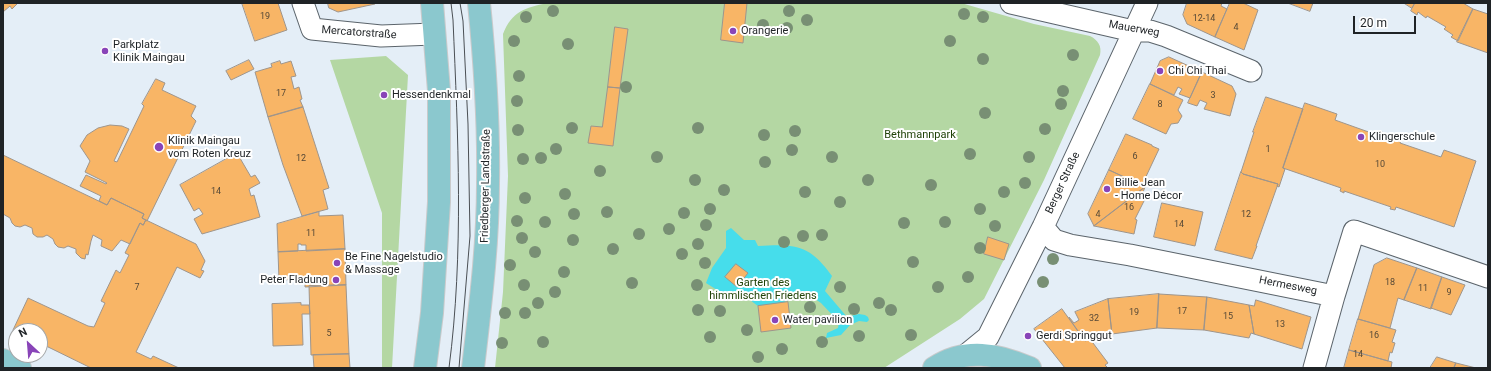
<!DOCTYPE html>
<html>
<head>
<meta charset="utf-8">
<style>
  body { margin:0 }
  #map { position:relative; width:1491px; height:371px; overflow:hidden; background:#e4eef7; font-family:Roboto,sans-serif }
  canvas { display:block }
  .frame { position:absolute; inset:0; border:4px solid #1f2326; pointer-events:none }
  .north { position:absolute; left:8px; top:323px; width:40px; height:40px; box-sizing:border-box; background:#fff; border:1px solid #a5a7a8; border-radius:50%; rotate:334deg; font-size:11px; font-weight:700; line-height:16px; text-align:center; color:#1f2326 }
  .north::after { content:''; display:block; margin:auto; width:14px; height:18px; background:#8944b8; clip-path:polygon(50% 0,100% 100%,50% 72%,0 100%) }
  .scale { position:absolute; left:1353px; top:16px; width:63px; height:18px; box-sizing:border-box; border:2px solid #1f2326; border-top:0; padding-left:5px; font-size:12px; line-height:14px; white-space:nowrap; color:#1f2326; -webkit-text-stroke:3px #fff; paint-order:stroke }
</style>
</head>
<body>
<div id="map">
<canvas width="1491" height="371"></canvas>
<div class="frame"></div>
<div class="north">N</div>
<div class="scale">20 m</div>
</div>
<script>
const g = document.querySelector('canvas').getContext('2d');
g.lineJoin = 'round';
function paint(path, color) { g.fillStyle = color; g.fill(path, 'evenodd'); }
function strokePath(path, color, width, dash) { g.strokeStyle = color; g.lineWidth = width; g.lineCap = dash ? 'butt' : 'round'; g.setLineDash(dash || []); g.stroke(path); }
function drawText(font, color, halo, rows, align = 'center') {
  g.font = font + ' Roboto,sans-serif'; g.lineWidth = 4; g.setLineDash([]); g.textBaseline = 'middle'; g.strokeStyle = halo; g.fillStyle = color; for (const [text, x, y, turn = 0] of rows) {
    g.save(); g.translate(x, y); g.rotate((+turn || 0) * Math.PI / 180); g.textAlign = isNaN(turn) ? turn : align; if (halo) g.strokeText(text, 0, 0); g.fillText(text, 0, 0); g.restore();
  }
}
const green = new Path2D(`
  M547,3H961L1034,24L1090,36C1098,40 1102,46 1100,55L1044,180L984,299L960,319L884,368H495L503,292L508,176L503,34C512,11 525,8 547,3Z
  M386,56L408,75L392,368H382V213L330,60Z`);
const water = new Path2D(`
  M731,228L744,240H755L758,246C795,244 809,244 832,276L825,291L847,317L859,314L865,315L868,317L869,320L867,322L859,321L850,325L841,335L826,338L827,333L838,328L839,322L821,303L805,292L782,303L758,306L746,297L725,295L706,283L712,268L726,248V231Z`);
const building = new Path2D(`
  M3,3H18L12,9L10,6L3,12Z
  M242,3H278L287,30L255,41Z
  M328,3H375V4L338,12L329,8Z
  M725,3H747L743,43L721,40Z
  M1187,3H1222L1221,6L1227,9L1215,37L1187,24L1183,15Z
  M1230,3H1243L1258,10L1244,50L1215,37Z
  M1288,3H1313L1310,11Z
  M1404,3H1415L1412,8Z
  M1415,3H1463L1473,9L1458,41L1451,37L1453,35L1444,29L1446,27L1427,16L1426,18L1418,12L1417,15L1411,11Z
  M1473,9L1488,14V53L1457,42Z
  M615,27L628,29L620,88L608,87Z
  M1169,57L1202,72L1190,98L1179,94L1182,89L1178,87L1174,95L1150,84L1160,61Z
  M249,60L254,69L231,80L226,71Z
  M280,61L281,64L291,61L296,76L291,77L294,89L299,87L302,99L300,100L303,107L268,117L255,72L272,67L271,64Z
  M1202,72L1232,86L1236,94L1230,116L1204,109L1207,103L1200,100L1197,106L1188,103Z
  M156,79L165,83L162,90L196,106L191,116L196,121L147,221L142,218L144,214L111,198L107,205L99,201L101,196L80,186L86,175L106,184L107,183L85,172L90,161L80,146L87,135L98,128L110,125L122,126L129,129L114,161L117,162L144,106L142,104Z
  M1150,84L1183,100L1178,110L1182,116L1178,123L1171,124L1166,134L1133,119Z
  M608,87L620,88L613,146L588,143L591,126L602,127Z
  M1266,97L1303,109L1283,168L1285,169L1279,187L1277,186L1278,184L1243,174L1241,172L1254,132H1253Z
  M1305,103L1337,114L1335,120L1377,135L1378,131L1402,138L1400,143L1441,157L1444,150L1476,161L1454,227L1396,207L1395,210L1390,209L1391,207L1344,191V193L1340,191L1341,188L1283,168Z
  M303,107L329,188L323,190L328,209L302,216L283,165L268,117Z
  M1126,134L1152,145V146L1159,149L1142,185L1109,170Z
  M237,153L251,177L255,175L260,183L249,189L251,196L254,195L260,217L202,234L194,219L203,214L199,208L194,211L180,185Z
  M3,155L107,205L111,198L144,214L142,218L146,220L143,225L140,223L130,244L121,240L112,251L101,246L102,240L93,235L91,241L88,255L86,254L85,259L81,258L76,253V249L68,246L64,248L58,247L55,244L53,239L47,235L43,237H37L33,234L32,228L25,225L20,227L15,226L12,223L10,218L3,214Z
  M1109,170L1145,187L1094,226L1088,214Z
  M1241,172L1243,174L1278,184L1256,246H1257L1252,259L1215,250Z
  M1145,187L1142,195L1146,197L1135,219L1137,220L1134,234L1094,226Z
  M1162,203L1203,212L1195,246L1154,237Z
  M319,212V216L343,215L345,249L306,251V245H301V244H298V251L278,252L277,224Z
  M146,220L196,244L205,261L201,270L204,271L200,278L177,267L136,352L151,359L153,356L179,368H91L40,343V331L16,332L13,330L28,298L88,326L94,327L105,303L101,301L116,270L120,273L129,255L125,253L140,223L143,225Z
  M988,237L1009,244L1004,260L984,254Z
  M345,249L346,285L305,287V279L279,280L278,252Z
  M1387,258L1417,268L1404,300L1398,298L1390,328L1358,319L1374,265Z
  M736,264L748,273L737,287L725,277Z
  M1417,268L1442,277L1431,309L1404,300Z
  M1442,277L1465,285L1451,315L1431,308Z
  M346,285L349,354L311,355L309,286Z
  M1159,294L1207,297L1204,330L1157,328Z
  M1159,294L1157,328L1112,334L1108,299Z
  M1207,297L1249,305L1254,334L1251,333L1249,338L1204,330Z
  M1108,299L1112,334L1104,339L1100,334L1094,339L1092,337L1085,341L1069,318V317L1074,323L1079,320L1075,312Z
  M1256,300L1311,317L1302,349L1254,334L1249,305L1254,306Z
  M788,302L791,328L761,332L758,306Z
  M301,303V305H309L310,314H302L303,345L273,346L272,304Z
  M1062,309L1085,341L1089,338L1090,339L1108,363L1105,365L1108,368H1065L1034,329Z
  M1358,319L1396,330L1392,342L1395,343L1392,353L1390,352L1388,361L1349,350Z
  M1349,350L1392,362L1391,368H1344Z
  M349,354L350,368H314L313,355Z
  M1437,357L1456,363L1454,368H1430Z
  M1456,363L1476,368H1454Z`);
const minor = new Path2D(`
  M303,3L312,29L381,36L434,34
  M1011,3L1133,31H1150L1166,36L1251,71
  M1043,227L1054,240L1070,245L1130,255L1334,296L1354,231L1488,277
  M966,355L988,337L1043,227L1147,3
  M1314,368L1334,296`);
const major = new Path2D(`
  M3,360L20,368
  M425,368L432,313L439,202V91L432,3
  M473,368C480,307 488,246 488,184C489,123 485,63 479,3
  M934,368C966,347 997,354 1030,368`);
const tram = new Path2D(`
  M449,368C464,253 458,136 453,20L451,3
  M459,368L470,236L468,124L463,21L460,3`);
const trees = [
  [553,11],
  [789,11],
  [964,14],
  [526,17],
  [983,17],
  [807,20],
  [763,25],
  [787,28],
  [514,41],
  [950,41],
  [568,44],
  [1073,55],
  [983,59],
  [519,76],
  [626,87],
  [1063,91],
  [517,101],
  [1061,104],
  [985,113],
  [572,128],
  [698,128],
  [1045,129],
  [518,130],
  [795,131],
  [764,135],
  [556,149],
  [792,150],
  [970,154],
  [657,157],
  [832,157],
  [1029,157],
  [541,158],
  [523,159],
  [765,162],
  [600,171],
  [695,180],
  [868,180],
  [1025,183],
  [931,185],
  [724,190],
  [805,192],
  [1004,192],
  [565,194],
  [525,198],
  [840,202],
  [710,209],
  [980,209],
  [607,212],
  [684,213],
  [574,214],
  [517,221],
  [545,222],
  [945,222],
  [904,223],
  [706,225],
  [995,226],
  [669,229],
  [639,234],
  [822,235],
  [803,236],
  [522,238],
  [573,240],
  [784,242],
  [698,244],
  [980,248],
  [613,249],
  [535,252],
  [682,254],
  [1053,259],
  [913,262],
  [705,263],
  [510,265],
  [564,272],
  [968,277],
  [1043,282],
  [632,283],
  [524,285],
  [697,285],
  [840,287],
  [938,287],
  [555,292],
  [538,303],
  [879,303],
  [810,307],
  [854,309],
  [698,310],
  [891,310],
  [720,311],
  [505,313],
  [525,313],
  [747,330],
  [911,335],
  [859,336],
  [710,337],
  [543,342],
  [822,342],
  [502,343],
  [782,349],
  [758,357]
];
const markers = [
  [733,31,4,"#8944b8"],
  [105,51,4,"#8944b8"],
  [1160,71,4,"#8944b8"],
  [384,95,4,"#8944b8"],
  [1361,137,4,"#8944b8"],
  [159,147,5,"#8944b8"],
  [1107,189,4,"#8944b8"],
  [337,263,4,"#8944b8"],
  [336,280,4,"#8944b8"],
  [775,320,4,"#8944b8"],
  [1028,336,4,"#8944b8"]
];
const numberNames = [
  ["19",265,17],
  ["12-14",1204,19],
  ["4",1236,28],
  ["17",281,94],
  ["3",1213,96],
  ["8",1160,105],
  ["1",1268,150],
  ["6",1135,157],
  ["12",301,159],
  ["10",1380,165],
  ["14",216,192],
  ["16",1129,208],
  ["4",1098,215],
  ["12",1246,215],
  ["14",1179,225],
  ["11",311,234],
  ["18",1390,283],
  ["7",137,288],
  ["11",1423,289],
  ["9",1449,293],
  ["17",1182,312],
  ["19",1134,313],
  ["15",1228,317],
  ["32",1094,319],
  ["13",1280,325],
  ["5",329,334],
  ["16",1374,336],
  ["14",1358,355]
];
const streetNames = [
  ["Mauerweg",1134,29,10],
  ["Mercatorstraße",359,33,4],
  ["Berger Straße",1063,183,-65],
  ["Friedberger Landstraße",486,186,-89],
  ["Hermesweg",1288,286,11]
];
const poiNames = [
  ["Orangerie",741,31],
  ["Parkplatz",113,45],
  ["Klinik Maingau",113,58],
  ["Chi Chi Thai",1168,71],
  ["Hessendenkmal",392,95],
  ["Klingerschule",1369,137],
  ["Klinik Maingau",168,141],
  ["vom Roten Kreuz",168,154],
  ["Billie Jean",1115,183],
  ["- Home Décor",1115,196],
  ["Be Fine Nagelstudio",345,257],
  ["& Massage",345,270],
  ["Peter Fladung",328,280,"right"],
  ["Water pavilion",783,320],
  ["Gerdi Springgut",1036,336]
];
const parkNames = [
  ["Bethmannpark",920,135],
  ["Garten des",763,283],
  ["himmlischen Friedens",763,296]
];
paint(green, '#b4d7a3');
paint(water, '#46ddeb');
paint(building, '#f8b566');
strokePath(building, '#9e958c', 1);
strokePath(minor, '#5b646b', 23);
strokePath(major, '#c9cacb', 24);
strokePath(minor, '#fff', 21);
strokePath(major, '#8bc8ce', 22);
strokePath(tram, '#4a4f54', 1);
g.fillStyle = '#788f74';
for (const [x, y] of trees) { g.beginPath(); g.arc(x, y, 6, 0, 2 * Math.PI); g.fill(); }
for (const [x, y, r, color] of markers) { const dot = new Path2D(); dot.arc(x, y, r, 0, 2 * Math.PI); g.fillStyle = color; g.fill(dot); strokePath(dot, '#fff', 1.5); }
drawText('9px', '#554836', null, numberNames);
drawText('11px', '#1f2326', '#fff', streetNames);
drawText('11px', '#1f2326', '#fff', poiNames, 'left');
drawText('11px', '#204208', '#fff', parkNames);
</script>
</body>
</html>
